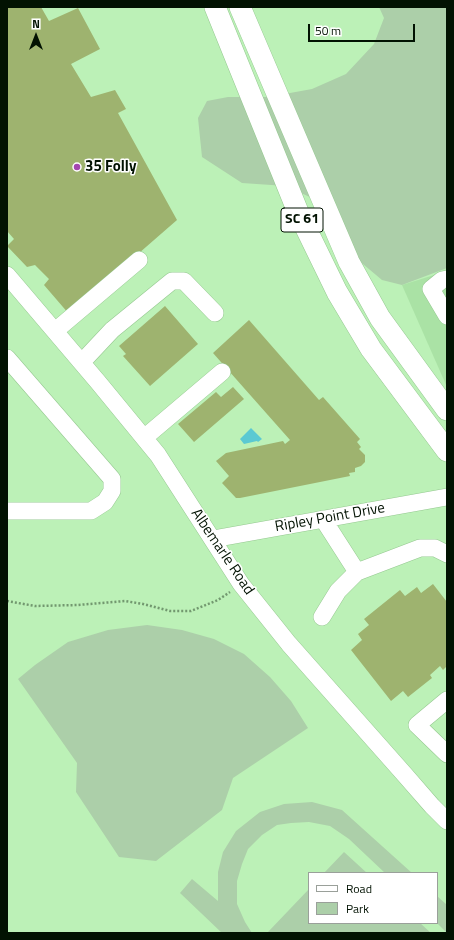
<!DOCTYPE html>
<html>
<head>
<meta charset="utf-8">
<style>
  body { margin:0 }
  #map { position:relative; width:454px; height:940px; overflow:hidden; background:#bcf1b7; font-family:"Titillium Web",sans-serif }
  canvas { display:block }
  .frame { position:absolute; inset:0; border:8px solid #021202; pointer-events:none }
  .legend { position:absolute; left:308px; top:872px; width:130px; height:52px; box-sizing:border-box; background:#fff; border:1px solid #9aa09a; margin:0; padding:5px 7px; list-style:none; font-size:12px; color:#021202 }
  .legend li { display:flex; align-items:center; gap:8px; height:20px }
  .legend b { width:20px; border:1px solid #9aa09a }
  .north { position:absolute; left:16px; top:16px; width:40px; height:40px; -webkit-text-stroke:3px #fff; paint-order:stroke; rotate:0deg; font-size:11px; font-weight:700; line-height:16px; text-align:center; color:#021202 }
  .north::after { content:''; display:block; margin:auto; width:14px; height:18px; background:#021202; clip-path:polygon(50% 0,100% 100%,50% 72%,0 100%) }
  .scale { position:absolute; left:308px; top:24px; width:107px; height:18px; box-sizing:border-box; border:2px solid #021202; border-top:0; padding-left:5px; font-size:12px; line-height:14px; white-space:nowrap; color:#021202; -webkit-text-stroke:3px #fff; paint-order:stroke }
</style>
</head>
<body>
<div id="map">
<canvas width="454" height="940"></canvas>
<div class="frame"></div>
<ul class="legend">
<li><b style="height:5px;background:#fff"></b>Road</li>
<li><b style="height:11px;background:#accfa9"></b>Park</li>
</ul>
<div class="north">N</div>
<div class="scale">50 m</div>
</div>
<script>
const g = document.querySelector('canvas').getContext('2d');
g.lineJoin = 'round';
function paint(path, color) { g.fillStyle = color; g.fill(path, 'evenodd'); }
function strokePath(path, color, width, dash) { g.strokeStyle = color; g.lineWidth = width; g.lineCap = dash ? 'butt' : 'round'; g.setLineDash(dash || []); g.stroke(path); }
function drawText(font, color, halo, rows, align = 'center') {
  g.font = font + ' "Titillium Web",sans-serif'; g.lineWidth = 3; g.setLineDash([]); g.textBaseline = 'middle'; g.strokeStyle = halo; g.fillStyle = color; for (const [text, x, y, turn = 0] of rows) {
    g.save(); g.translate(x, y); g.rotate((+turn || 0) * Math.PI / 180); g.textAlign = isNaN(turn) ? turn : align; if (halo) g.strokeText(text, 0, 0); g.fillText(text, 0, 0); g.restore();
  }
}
const built = new Path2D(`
  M447,271V387L402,285Z`);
const green = new Path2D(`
  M379,7H447V268L402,285L382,280L351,254L314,199L286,186L242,183L202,157L198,118L207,101L228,97H268L312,89L346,74L374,44L384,18Z
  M147,625L182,630L214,639L244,654L270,677L291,701L308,728L233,778L222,810L156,861L119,857L76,792L77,763L18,679L35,665L68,642L108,630Z
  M312,802L342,810L412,873H385L349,839L330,826L309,822L291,823L277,825L262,835L248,849L242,864L237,881V904L245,922L252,933H222L180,893L192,879L218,901V872L223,852L236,831L260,812L284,804Z
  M344,852L367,873H324Z
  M309,889V923H420L431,933H269L268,932Z
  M437,896L447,905V933L437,923Z`);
const water = new Path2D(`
  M251,428L262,439L258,442L257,441L244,444L240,439Z`);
const building = new Path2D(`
  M7,7H41L49,21L78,8L100,49L71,64L91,97L115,90L126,109L118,113L177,220L69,314L44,285L49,279L35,265L27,267L7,246L14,239L7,231Z
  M165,306L198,344L150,386L123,356L126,354L119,346Z
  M249,320L319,400L323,397L360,439L357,442L361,447L359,449L365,455V462L361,466L355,468V472L349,473L350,476L240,498H236L222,483L229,476L216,461L226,453L283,441L285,444L290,440L213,353Z
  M233,387L244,399L194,442L178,424L216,392L221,397Z
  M433,584L447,602V666L443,670L440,666L430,675L432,678L408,697L403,691L391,701L351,650L362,640L358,634L369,625L364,619L400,590L405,596L417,587L421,593Z`);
const path = new Path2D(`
  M7,601L35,606L78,605L125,601L143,604L170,611H191L218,600L230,592`);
const minor = new Path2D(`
  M7,275L98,382L158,455L241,584L289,644L405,775L432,806L447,821
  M447,279L442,280L431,289L447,316
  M55,331L139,260
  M7,358L112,479V491L105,502L91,511H7
  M82,362L112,330L172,281H184L215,313
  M144,438L222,372
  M323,519L357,572L420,548H435L447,554
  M213,539L447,497
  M322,617L338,591L357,572
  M447,700L417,725L447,754`);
const major = new Path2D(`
  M215,7L298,212L337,292L371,349L447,451
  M240,7L349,262L380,318L447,410`);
const markers = [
  [77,167,4,"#a447b0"]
];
const shields = [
  [302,220,42]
];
const shieldNames = [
  ["SC 61",302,220]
];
const poiNames = [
  ["35 Folly",85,167]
];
const streetNames = [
  ["Ripley Point Drive",330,518,-10],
  ["Albemarle Road",222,552,56]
];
paint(built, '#aae2a5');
paint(green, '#accfa9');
paint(water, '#5bc9d2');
paint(building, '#9eb36f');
strokePath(minor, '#95c890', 18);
strokePath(major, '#95c890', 22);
strokePath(path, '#72986f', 2.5, [2, 2]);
strokePath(minor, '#fff', 17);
strokePath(major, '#fff', 21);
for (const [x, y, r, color] of markers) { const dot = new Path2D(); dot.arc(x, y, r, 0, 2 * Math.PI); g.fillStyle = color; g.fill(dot); strokePath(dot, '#fff', 1.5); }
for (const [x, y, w] of shields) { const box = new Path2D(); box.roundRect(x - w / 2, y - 12, w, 24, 3); g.fillStyle = '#fff'; g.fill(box); strokePath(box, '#021202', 1); }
drawText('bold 14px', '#021202', null, shieldNames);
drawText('bold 15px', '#021202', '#fff', poiNames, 'left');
drawText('15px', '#021202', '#fff', streetNames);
</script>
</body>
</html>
